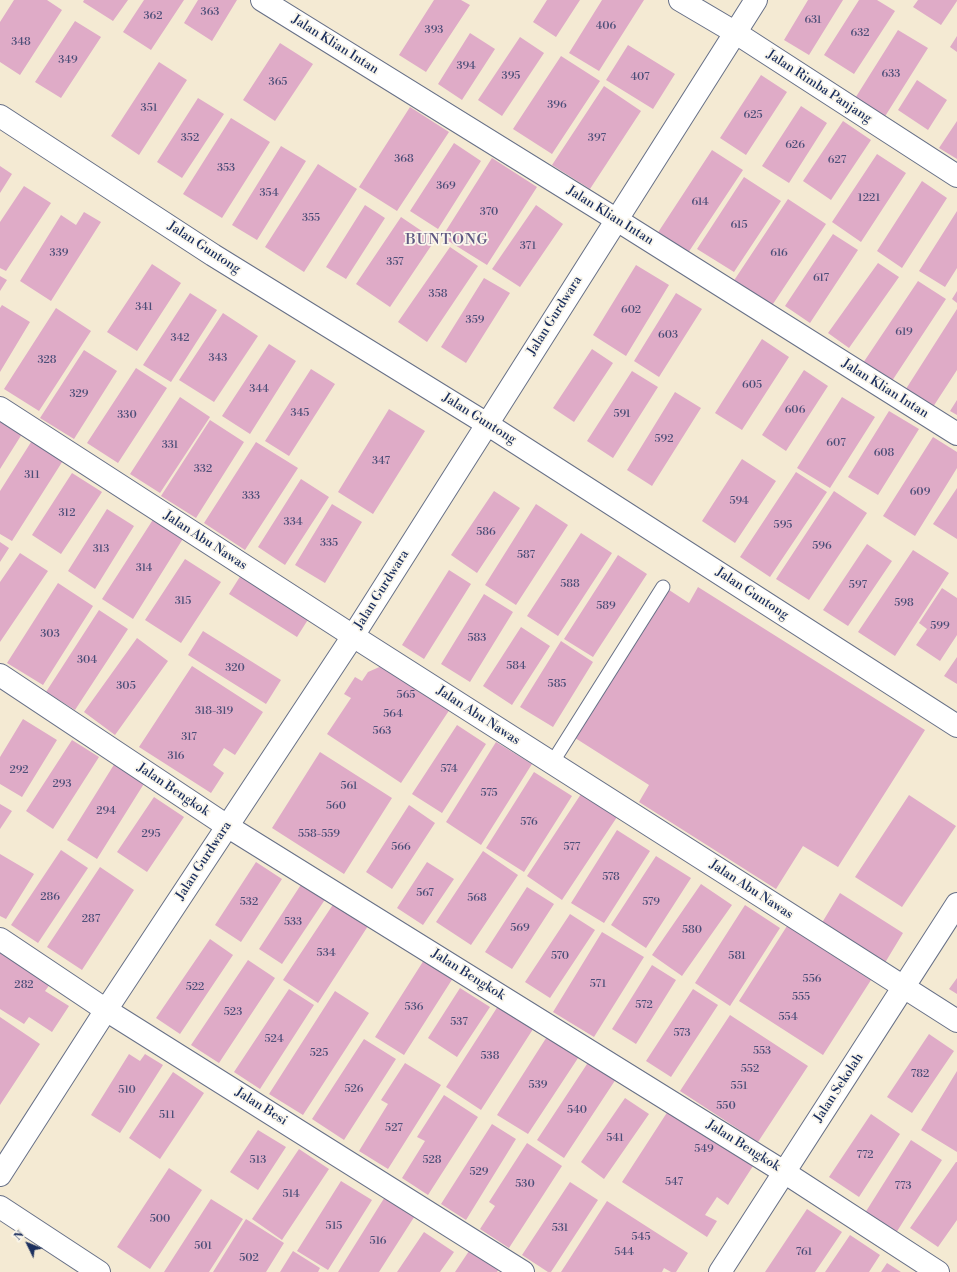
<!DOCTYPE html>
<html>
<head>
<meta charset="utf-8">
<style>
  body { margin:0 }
  #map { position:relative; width:957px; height:1272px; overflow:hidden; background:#f4ead3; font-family:"Libre Bodoni",serif }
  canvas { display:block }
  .north { position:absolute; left:8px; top:1224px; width:40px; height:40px; -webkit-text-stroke:3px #fbf7ec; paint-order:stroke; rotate:313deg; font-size:11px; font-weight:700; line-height:16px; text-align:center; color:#1b2f5e }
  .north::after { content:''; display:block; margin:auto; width:14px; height:18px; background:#1b2f5e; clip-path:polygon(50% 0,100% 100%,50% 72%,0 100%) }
</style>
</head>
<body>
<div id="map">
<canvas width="957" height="1272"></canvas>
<div class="north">N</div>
</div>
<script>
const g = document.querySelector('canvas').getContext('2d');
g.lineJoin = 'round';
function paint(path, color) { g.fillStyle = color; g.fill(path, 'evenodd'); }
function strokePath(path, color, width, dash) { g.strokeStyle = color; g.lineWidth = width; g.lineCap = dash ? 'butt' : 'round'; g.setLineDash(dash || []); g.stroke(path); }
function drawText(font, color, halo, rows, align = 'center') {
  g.font = font + ' "Libre Bodoni",serif'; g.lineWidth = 3.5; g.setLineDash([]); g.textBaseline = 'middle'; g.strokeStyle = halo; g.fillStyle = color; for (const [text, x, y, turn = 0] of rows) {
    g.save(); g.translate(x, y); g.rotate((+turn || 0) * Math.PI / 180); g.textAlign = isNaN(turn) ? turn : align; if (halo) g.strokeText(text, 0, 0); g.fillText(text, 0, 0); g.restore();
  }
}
const building = new Path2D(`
  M14,0H47L62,10L20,75L0,62V22Z
  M84,0H128L113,21L83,2Z
  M144,0H184L151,50L123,32Z
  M198,0H237L212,41L184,23Z
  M434,0H461L470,5L426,72L399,55Z
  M547,0H580L556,37L533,22Z
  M602,0H644L599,71L569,53Z
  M808,0H843L809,55L784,40Z
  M859,0H877L895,11L854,74L824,55Z
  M918,0H957V1L941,25L913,7Z
  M75,21L101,37L61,98L35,82Z
  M898,30L928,48L884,118L854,100Z
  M470,33L495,49L462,100L438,84Z
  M957,36V52L950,47Z
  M520,37L544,53L502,116L478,100Z
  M280,43L313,64L275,121L243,100Z
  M628,45L675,74L653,109L606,80Z
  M561,56L600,81L552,154L513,129Z
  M159,62L187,80L139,155L111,136Z
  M761,75L787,92L746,155L720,138Z
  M917,80L947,100L928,130L898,110Z
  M604,86L641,111L590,189L552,165Z
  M198,98L224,114L182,178L157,162Z
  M801,106L827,123L789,183L762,166Z
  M410,107L449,132L397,211L359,187Z
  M231,118L270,142L222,218L183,194Z
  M843,121L871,140L831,200L803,181Z
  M957,121V159L939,148Z
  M454,143L481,161L438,229L410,211Z
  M281,146L306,161L257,240L232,225Z
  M712,150L743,170L688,253L657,234Z
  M877,154L906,173L861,242L832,222Z
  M492,158L537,187L487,265L442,237Z
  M318,164L357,189L304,272L265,247Z
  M0,166L12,174L0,193Z
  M744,177L781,201L734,272L697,249Z
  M922,181L947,198L902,268L877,251Z
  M24,186L51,203L6,271L0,268V222Z
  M788,199L826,224L771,307L733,282Z
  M365,205L385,218L346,279L326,267Z
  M536,205L563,224L520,287L492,269Z
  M957,211V268L945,287L919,271Z
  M84,212L101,222L51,301L20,281L61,215L76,225Z
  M401,217L435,240L390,307L356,284Z
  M833,234L858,250L810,323L785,306Z
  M450,247L478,266L427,342L398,322Z
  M878,263L899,277L849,348L828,333Z
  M152,264L181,283L137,351L107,332Z
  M636,265L669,285L626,356L593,335Z
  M0,276L7,280L0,291Z
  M484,278L510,293L466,363L441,347Z
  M918,281L946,299L890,384L861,366Z
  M957,291V303L952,299Z
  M190,293L217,310L171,382L143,365Z
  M676,293L702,309L659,377L634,361Z
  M2,305L30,322L0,372V308Z
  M56,308L91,331L39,411L4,389Z
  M957,309V370L931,410L904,392Z
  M223,313L258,336L214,402L179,380Z
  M762,339L789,357L742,430L715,413Z
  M269,344L296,361L250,434L222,416Z
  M592,349L613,363L574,422L553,408Z
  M84,350L117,371L74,439L40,418Z
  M136,368L167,388L118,463L87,443Z
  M311,369L335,384L289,456L265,441Z
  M804,370L828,386L786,451L762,435Z
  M632,371L658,387L613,458L587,441Z
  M675,392L701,408L652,486L627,470Z
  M180,397L210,417L160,493L130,474Z
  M842,397L875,417L830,488L797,468Z
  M957,400V415L950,411Z
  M389,409L425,431L373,514L338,492Z
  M889,411L919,429L878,495L848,477Z
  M0,420L22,434L0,469Z
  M210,420L244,442L196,518L161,496Z
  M933,437L957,452V468L915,536L883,516Z
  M33,439L64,459L12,541L0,534V491Z
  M256,442L298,468L245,550L204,523Z
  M742,459L776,481L735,543L702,521Z
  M796,472L827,492L770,577L740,557Z
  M72,473L102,492L61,554L32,535Z
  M301,479L329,497L285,565L258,547Z
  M957,488V539L933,524Z
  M494,491L520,508L477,573L451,555Z
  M834,491L867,513L809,600L776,579Z
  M332,504L362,522L325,583L295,565Z
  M536,504L568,525L516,605L485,585Z
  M107,509L134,526L95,589L68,571Z
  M154,518L184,537L133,619L102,599Z
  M581,533L612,553L558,636L527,616Z
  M0,542L9,548L0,562Z
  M867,544L892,561L848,626L823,610Z
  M913,550L949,573L895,656L858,632Z
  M20,553L48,571L0,642V582Z
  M618,555L647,574L593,657L564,639Z
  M185,559L221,582L181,643L145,620Z
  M449,570L471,584L424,659L402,645Z
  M241,575L309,618L297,637L229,594Z
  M58,583L93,606L43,685L7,663Z
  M698,587L925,730L838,867L803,846L776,889L639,802L649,785L572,736L666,588L689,603Z
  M942,588L957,598V635L940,661L916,645L927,629L919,623Z
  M484,594L513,612L470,682L441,664Z
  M99,610L128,629L75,710L46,692Z
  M521,627L550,646L512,705L483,686Z
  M203,631L281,680L266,704L188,655Z
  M137,638L168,661L115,735L84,712Z
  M561,641L593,662L553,727L520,707Z
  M957,657V684L944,676Z
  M384,665L450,709L401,783L327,734L351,698L344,694L355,677L362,681L368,672Z
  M192,666L263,712L235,755L224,748L213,765L224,773L211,793L139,747Z
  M23,719L57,740L22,797L0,784V757Z
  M457,725L486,744L442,813L412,794Z
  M72,740L99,757L53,829L26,811Z
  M496,742L532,764L481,845L446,822Z
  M320,752L392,798L344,874L272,828Z
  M115,763L145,782L97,859L67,840Z
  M534,772L572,796L524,872L486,848Z
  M581,794L617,817L562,900L527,876Z
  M909,795L956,826L902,907L855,877Z
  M154,797L184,817L147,872L117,852Z
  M0,804L12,811L0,829Z
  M409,805L435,823L392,889L366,872Z
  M617,830L650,851L604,923L571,903Z
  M61,850L88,868L38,943L11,925Z
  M483,851L518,875L471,945L436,922Z
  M0,854L34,874L6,919L0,916Z
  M656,856L691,878L646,948L611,925Z
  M256,862L282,879L241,942L215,925Z
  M427,862L454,879L423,925L397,908Z
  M100,867L134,890L82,970L47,947Z
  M304,880L328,895L282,964L259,949Z
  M701,884L732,905L682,976L652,955Z
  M527,887L554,904L512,969L485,952Z
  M840,893L903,933L883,966L820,926Z
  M334,903L368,926L318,1003L283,980Z
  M745,905L780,928L730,1006L695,983Z
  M570,914L595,930L550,998L525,982Z
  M787,926L871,980L823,1055L739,1001Z
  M602,932L644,957L594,1037L553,1012Z
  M210,939L233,955L180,1034L156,1018Z
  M0,946L53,980L45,991L69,1006L52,1032L29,1017L24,1024L0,1009Z
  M248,960L275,978L219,1063L191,1045Z
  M424,960L453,978L404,1055L375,1037Z
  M652,965L676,980L636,1044L612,1029Z
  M957,978V994L949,989Z
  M460,988L490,1007L457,1057L428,1038Z
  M289,989L314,1005L260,1089L234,1072Z
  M693,989L718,1005L671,1077L646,1061Z
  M335,991L369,1013L303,1115L269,1094Z
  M500,1003L535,1026L481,1110L446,1087Z
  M730,1015L808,1066L758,1142L680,1091Z
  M0,1017L40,1044L0,1105Z
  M929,1034L954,1051L912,1113L887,1097Z
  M548,1035L580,1055L528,1134L497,1115Z
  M364,1039L396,1059L344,1140L312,1119Z
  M129,1054L140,1061L145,1054L163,1065L120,1133L91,1115Z
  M589,1061L616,1079L564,1158L537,1140Z
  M405,1063L441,1085L388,1169L359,1151L388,1104L381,1100Z
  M957,1071V1152L921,1130Z
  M173,1072L204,1093L160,1159L129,1138Z
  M444,1095L478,1117L428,1195L402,1178L425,1141L417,1137Z
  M625,1098L649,1114L604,1179L581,1162Z
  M668,1111L753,1166L728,1205L717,1197L705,1215L717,1221L707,1237L622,1182Z
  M871,1114L900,1134L859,1197L829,1177Z
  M492,1124L516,1139L466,1220L441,1204Z
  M258,1130L286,1147L258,1190L230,1172Z
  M911,1140L942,1160L896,1233L865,1213Z
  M527,1143L562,1166L509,1248L480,1229L495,1206L489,1202Z
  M299,1149L329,1169L282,1240L252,1219Z
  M956,1162H957V1220L938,1247L910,1228Z
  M169,1168L202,1190L150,1269L117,1247Z
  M341,1181L372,1200L328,1270L297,1251Z
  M570,1182L598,1200L551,1272H548L522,1255Z
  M388,1192L418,1211L379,1272H338Z
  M211,1199L243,1219L209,1272H164Z
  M607,1201L688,1253L676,1272H671L664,1268L662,1272H561Z
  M807,1209L842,1232L815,1272H765Z
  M246,1219L284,1243L266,1272H213Z
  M424,1232L454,1252L440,1272H397Z
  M850,1235L880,1255L869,1272H825Z
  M471,1248L500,1267L497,1272H455Z
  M293,1251L320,1268L318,1272H280Z
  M887,1263L901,1272H881Z`);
const service = new Path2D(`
  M552,763L663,587`);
const minor = new Path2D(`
  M262,0L617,220L957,434
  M680,0L736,33L957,176
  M0,408L353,636L957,1021
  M0,675L227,826L784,1172L938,1272
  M0,939L106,1010L523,1272
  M0,1207L99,1272`);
const tertiary = new Path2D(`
  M0,116L213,255L487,424L957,726
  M0,1175L106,1010L353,636L756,0
  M720,1272L957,904`);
const numberNames = [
  ["363",210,12],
  ["362",153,16],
  ["631",813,20],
  ["406",606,26],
  ["393",434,30],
  ["632",860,33],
  ["348",21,42],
  ["349",68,60],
  ["394",466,66],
  ["633",891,74],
  ["395",511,76],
  ["407",640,77],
  ["365",278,82],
  ["396",557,105],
  ["351",149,108],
  ["625",753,115],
  ["352",190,138],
  ["397",597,138],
  ["626",795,145],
  ["368",404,159],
  ["627",837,160],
  ["353",226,168],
  ["369",446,186],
  ["354",269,193],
  ["1221",869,198],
  ["614",700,202],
  ["370",489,212],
  ["355",311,218],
  ["615",739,225],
  ["371",528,246],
  ["339",59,253],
  ["616",779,253],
  ["357",395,262],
  ["617",821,278],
  ["358",438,294],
  ["341",144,307],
  ["602",631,310],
  ["359",475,320],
  ["619",904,332],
  ["603",668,335],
  ["342",180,338],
  ["343",218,358],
  ["328",47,360],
  ["605",752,385],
  ["344",259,389],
  ["329",79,394],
  ["606",795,410],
  ["345",300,413],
  ["591",622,414],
  ["330",127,415],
  ["592",664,439],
  ["607",836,443],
  ["331",170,445],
  ["608",884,453],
  ["347",381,461],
  ["332",203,469],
  ["311",32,475],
  ["609",920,492],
  ["333",251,496],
  ["594",739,501],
  ["312",67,513],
  ["334",293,522],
  ["595",783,525],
  ["586",486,532],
  ["335",329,543],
  ["596",822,546],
  ["313",101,549],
  ["587",526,555],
  ["314",144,568],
  ["588",570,584],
  ["597",858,585],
  ["315",183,601],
  ["598",904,603],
  ["589",606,606],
  ["599",940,626],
  ["303",50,634],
  ["583",477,638],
  ["304",87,660],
  ["584",516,666],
  ["320",235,668],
  ["585",557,684],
  ["305",126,686],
  ["565",406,695],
  ["318-319",214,711],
  ["564",393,714],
  ["563",382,731],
  ["317",189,737],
  ["316",176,756],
  ["574",449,769],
  ["292",19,770],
  ["293",62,784],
  ["561",349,786],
  ["575",489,793],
  ["560",336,806],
  ["294",106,811],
  ["576",529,822],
  ["295",151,834],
  ["558-559",319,834],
  ["566",401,847],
  ["577",572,847],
  ["578",611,877],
  ["567",425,893],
  ["286",50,897],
  ["568",477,898],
  ["532",249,902],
  ["579",651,902],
  ["287",91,919],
  ["533",293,922],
  ["569",520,928],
  ["580",692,930],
  ["534",326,953],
  ["570",560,956],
  ["581",737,956],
  ["556",812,979],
  ["571",598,984],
  ["282",24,985],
  ["522",195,987],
  ["555",801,997],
  ["572",644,1005],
  ["536",414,1007],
  ["523",233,1012],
  ["554",788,1017],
  ["537",459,1022],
  ["573",682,1033],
  ["524",274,1039],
  ["553",762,1051],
  ["525",319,1053],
  ["538",490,1056],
  ["552",750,1069],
  ["782",920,1074],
  ["539",538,1085],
  ["551",739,1086],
  ["526",354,1089],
  ["510",127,1090],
  ["550",726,1106],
  ["540",577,1110],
  ["511",167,1115],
  ["527",394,1128],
  ["541",615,1138],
  ["549",704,1149],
  ["772",865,1155],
  ["513",258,1160],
  ["528",432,1160],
  ["529",479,1172],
  ["547",674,1182],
  ["530",525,1184],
  ["773",903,1186],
  ["514",291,1194],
  ["500",160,1219],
  ["515",334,1226],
  ["531",560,1228],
  ["545",641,1237],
  ["516",378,1241],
  ["501",203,1246],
  ["544",624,1252],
  ["761",804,1252],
  ["502",249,1258]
];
const streetNames = [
  ["Jalan Klian Intan",335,45,32],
  ["Jalan Rimba Panjang",819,87,33],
  ["Jalan Klian Intan",610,216,32],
  ["Jalan Guntong",204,248,33],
  ["Jalan Gurdwara",555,316,-58],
  ["Jalan Klian Intan",885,389,32],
  ["Jalan Guntong",479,419,32],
  ["Jalan Abu Nawas",205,541,33],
  ["Jalan Gurdwara",382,590,-58],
  ["Jalan Guntong",752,594,33],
  ["Jalan Abu Nawas",478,716,33],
  ["Jalan Bengkok",173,790,34],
  ["Jalan Gurdwara",204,861,-57],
  ["Jalan Abu Nawas",751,890,33],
  ["Jalan Bengkok",468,975,32],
  ["Jalan Sekolah",839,1088,-57],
  ["Jalan Besi",261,1107,32],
  ["Jalan Bengkok",743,1146,32]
];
const quarterNames = [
  ["BUNTONG",447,240]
];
paint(building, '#dfabc7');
strokePath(service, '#677087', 15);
strokePath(minor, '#677087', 24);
strokePath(tertiary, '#677087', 24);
strokePath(service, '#fff', 13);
strokePath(minor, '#fff', 22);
strokePath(tertiary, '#fff', 22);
drawText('11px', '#4c4e78', null, numberNames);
drawText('13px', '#1b2f5e', '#fbf7ec', streetNames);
g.letterSpacing = '1px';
drawText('15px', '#605a83', '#fbf7ec', quarterNames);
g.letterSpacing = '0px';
</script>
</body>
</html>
